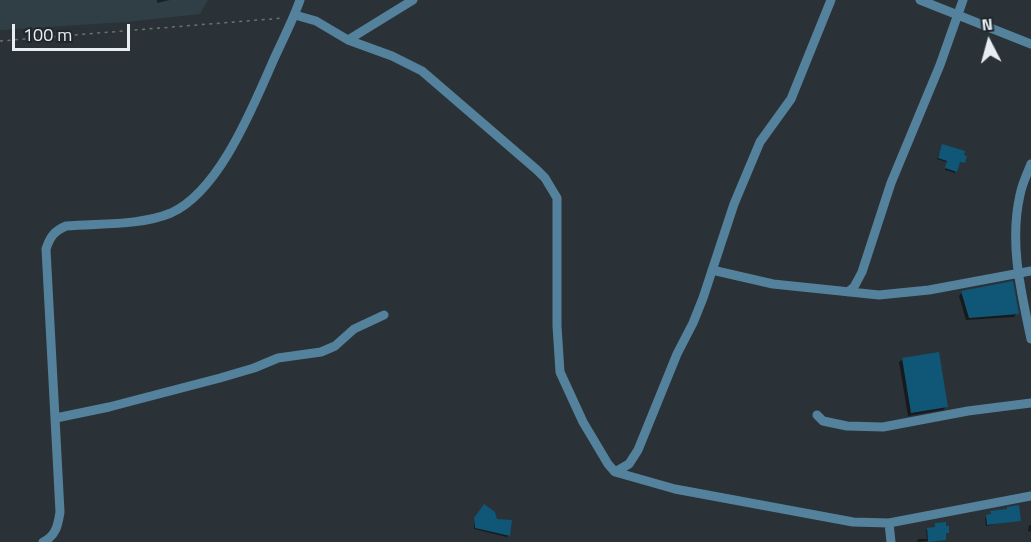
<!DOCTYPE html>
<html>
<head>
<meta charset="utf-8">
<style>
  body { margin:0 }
  #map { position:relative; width:1031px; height:542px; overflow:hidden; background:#2a3237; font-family:"Titillium Web",sans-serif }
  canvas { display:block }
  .north { position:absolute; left:959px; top:12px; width:60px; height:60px; -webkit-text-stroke:4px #20282d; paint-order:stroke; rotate:354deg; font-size:16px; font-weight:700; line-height:24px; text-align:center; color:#e8edf1 }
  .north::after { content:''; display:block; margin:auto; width:21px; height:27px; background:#e8edf1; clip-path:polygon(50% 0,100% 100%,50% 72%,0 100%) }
  .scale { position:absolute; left:12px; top:24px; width:118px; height:27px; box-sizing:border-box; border:3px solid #e8edf1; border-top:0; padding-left:8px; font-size:18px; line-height:21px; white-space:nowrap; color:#e8edf1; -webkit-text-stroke:4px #20282d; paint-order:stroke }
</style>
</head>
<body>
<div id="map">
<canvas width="1031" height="542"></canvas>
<div class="north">N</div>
<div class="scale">100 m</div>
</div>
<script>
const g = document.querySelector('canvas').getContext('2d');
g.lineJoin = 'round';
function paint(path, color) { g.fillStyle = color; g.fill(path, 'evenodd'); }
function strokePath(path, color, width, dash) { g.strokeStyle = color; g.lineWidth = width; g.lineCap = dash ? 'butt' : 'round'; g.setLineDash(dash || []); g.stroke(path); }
const built = new Path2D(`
  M0,0H208L200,14L126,22L0,30Z`);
const shadow = new Path2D(`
  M157,0H170L157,3Z
  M942,146L963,162H959L955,173L945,170L947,162L937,159Z
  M962,292L1017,313L1014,317L966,320L959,296Z
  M903,359L947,406L943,410L908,416L899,362Z
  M484,506L509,535L507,537L474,529V520Z
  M991,512L1019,520L986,526L985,518L990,516Z
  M936,524L948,532L945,534L944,540L917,542L918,539H927L926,530L935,529Z
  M1029,525H1031V531L1028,532Z`);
const building = new Path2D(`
  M942,144L965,151L964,155L967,156L965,163L960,162L957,172L945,168L947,161L938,158Z
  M1013,281L1019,314L969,318L961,291Z
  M939,352L948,407L911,413L902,358Z
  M484,504L495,512L497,519L512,520L510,536L475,528L474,518Z
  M1019,505L1021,521L987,525L986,515L991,514L990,511L1007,509V507Z
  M946,522V526H949V533H946V540L928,542L927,528L935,527V523Z`);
const path = new Path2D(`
  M0,41L283,18`);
const minor = new Path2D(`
  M920,0L1031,44
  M295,15L316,21L348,40L392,56L422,71L537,170L545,178L557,198V326L560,372L583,422L608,464L615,472L675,489L853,522L889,523L1031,496
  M348,40L413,0
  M1031,164C1027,174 1022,184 1020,195C1009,243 1021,291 1031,339
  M712,270L773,284L879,295L929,290L1031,271
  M848,292L854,287L862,272L891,183L940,65L963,0
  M817,415L823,421L847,426L883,427L968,411L1031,403
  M56,418L109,407L220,378L254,368L278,358L321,352L335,346L354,329L384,315
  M615,472L629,464L638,450L677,354L693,323L703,298L734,204L760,142L791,99L831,0
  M889,523L891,542
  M43,542C56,536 58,525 60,512L46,249C50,237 54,231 66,226C100,223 139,226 171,213C220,191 253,106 274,59C283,39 293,20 300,0`);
paint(built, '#303f46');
paint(shadow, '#0007');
paint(building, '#105676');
strokePath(path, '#6b7277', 1.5, [3, 4.5]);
strokePath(minor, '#54829c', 9);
</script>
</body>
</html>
